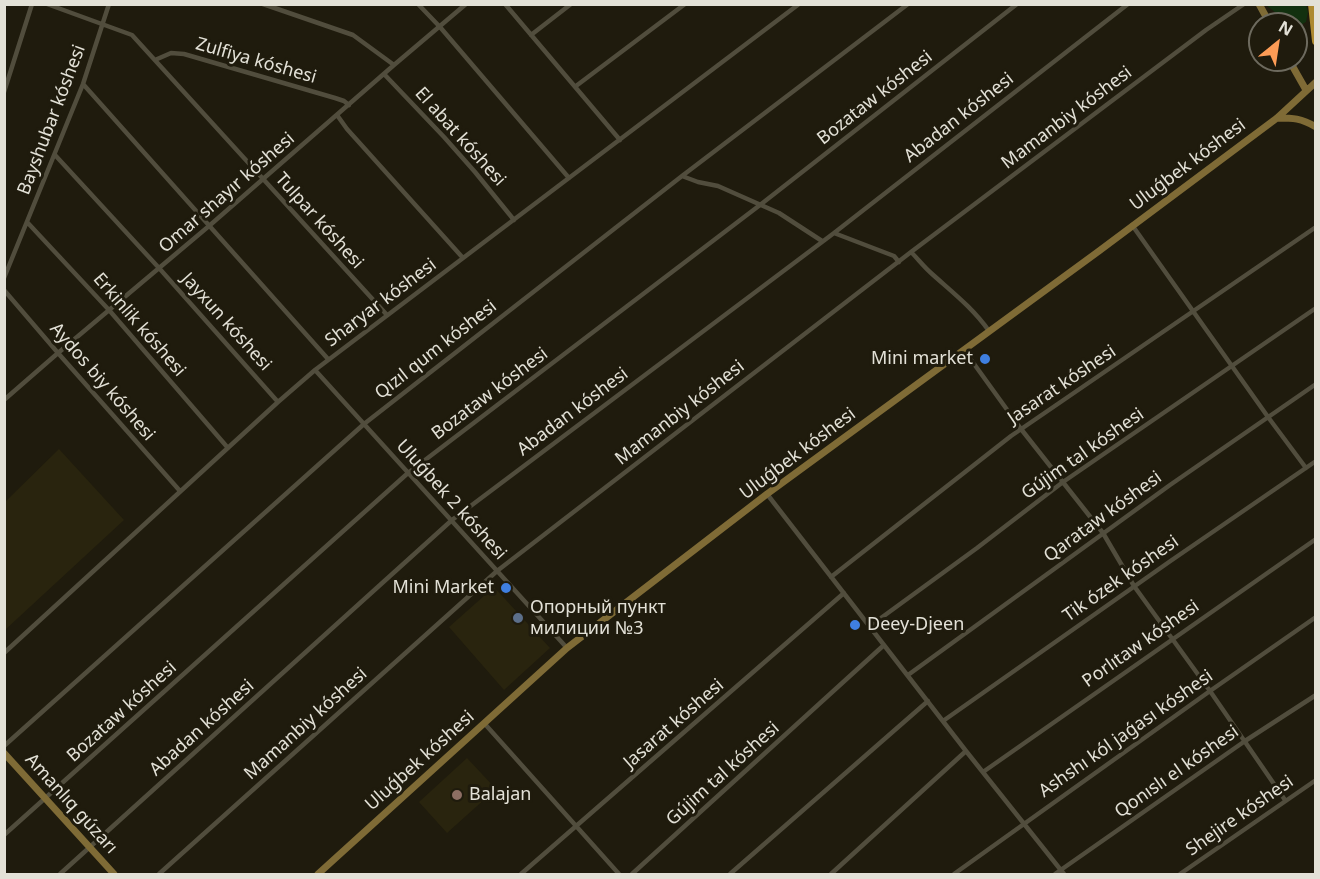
<!DOCTYPE html>
<html>
<head>
<meta charset="utf-8">
<style>
  body { margin:0 }
  #map { position:relative; width:1320px; height:879px; overflow:hidden; background:#1f1b0d; font-family:"Noto Sans",sans-serif }
  canvas { display:block }
  .frame { position:absolute; inset:0; border:6px solid #e3e1d7; pointer-events:none }
  .north { position:absolute; left:1248px; top:12px; width:60px; height:60px; box-sizing:border-box; background:#1f1b0d; border:2px solid #6d6a5e; border-radius:50%; rotate:30deg; font-size:16px; font-weight:700; line-height:24px; text-align:center; color:#e3e1d7 }
  .north::after { content:''; display:block; margin:auto; width:21px; height:27px; background:#fd9c56; clip-path:polygon(50% 0,100% 100%,50% 72%,0 100%) }
</style>
</head>
<body>
<div id="map">
<canvas width="1320" height="879"></canvas>
<div class="frame"></div>
<div class="north">N</div>
</div>
<script>
const g = document.querySelector('canvas').getContext('2d');
g.lineJoin = 'round';
function paint(path, color) { g.fillStyle = color; g.fill(path, 'evenodd'); }
function strokePath(path, color, width, dash) { g.strokeStyle = color; g.lineWidth = width; g.lineCap = dash ? 'butt' : 'round'; g.setLineDash(dash || []); g.stroke(path); }
function drawText(font, color, halo, rows, align = 'center') {
  g.font = font + ' "Noto Sans",sans-serif'; g.lineWidth = 6; g.setLineDash([]); g.textBaseline = 'middle'; g.strokeStyle = halo; g.fillStyle = color; for (const [text, x, y, turn = 0] of rows) {
    g.save(); g.translate(x, y); g.rotate((+turn || 0) * Math.PI / 180); g.textAlign = isNaN(turn) ? turn : align; if (halo) g.strokeText(text, 0, 0); g.fillText(text, 0, 0); g.restore();
  }
}
const built = new Path2D(`
  M59,449L124,520L5,630V502Z
  M494,587L550,648L504,690L449,627Z
  M467,758L496,789L447,833L419,802Z`);
const green = new Path2D(`
  M1266,5H1306L1308,12L1306,22L1297,27L1296,24H1290Z`);
const street = new Path2D(`
  M47,4L132,35L387,315
  M263,4L353,35L394,65
  M418,4L440,27L569,178
  M505,4L620,140
  M531,35L571,4
  M155,60L171,53L184,54L335,98L344,101L349,105
  M384,74L444,137L475,172L514,220
  M83,84L328,359
  M576,86L685,4
  M4,92L32,4
  M337,115L347,129L463,258
  M55,155L159,268L278,402
  M682,176L698,182L718,186L779,213L822,241
  M27,222L109,310L228,448
  M1132,225L1268,417L1306,468
  M834,233L894,256L899,262
  M911,252C918,259 924,267 931,273C952,292 973,308 989,331
  M4,278L83,84L109,4
  M4,290L58,353L180,491
  M964,350L1021,429L1103,533L1134,586L1210,691L1285,800
  M315,370L567,648
  M4,400L58,353L209,226L394,65L466,4
  M767,494L966,751L1064,874
  M831,577L1011,436L1316,227
  M870,626L977,548L1063,482L1316,308
  M4,653L278,402L315,370L799,4
  M908,675L1170,485L1316,384
  M943,721L1169,562L1316,461
  M484,723L619,874
  M4,746L364,424L682,176L908,4
  M983,772L1316,539
  M4,835L408,473L760,205L1017,4
  M60,874L452,520L834,233L1128,4
  M159,874L497,571L911,252L1206,30L1244,4
  M521,874L844,593
  M632,874L884,645
  M730,874L928,701
  M831,874L966,751
  M954,874L1210,691L1316,617
  M1055,874L1245,741L1316,695
  M1180,874L1316,780`);
const secondary = new Path2D(`
  M1259,4L1270,24
  M1289,60L1306,90
  M1277,118C1293,118 1301,118 1316,127
  M4,753L114,874
  M318,874L567,648L767,494L1099,251L1277,118L1316,82`);
const primary = new Path2D(`
  M1312,4L1316,41`);
const markers = [
  [985,359,6,"#3f7fe0"],
  [506,588,6,"#3f7fe0"],
  [518,618,6,"#5c6f8a"],
  [855,625,6,"#3f7fe0"],
  [457,795,6,"#8d6e63"]
];
const streetNames = [
  ["Zulfiya kóshesi",256,61,16],
  ["Bozataw kóshesi",875,98,-38],
  ["Abadan kóshesi",959,118,-38],
  ["Mamanbiy kóshesi",1067,118,-37],
  ["Bayshubar kóshesi",52,120,-69],
  ["El abat kóshesi",460,137,48],
  ["Uluǵbek kóshesi",1188,165,-37],
  ["Omar shayır kóshesi",227,193,-41],
  ["Tulpar kóshesi",319,221,48],
  ["Sharyar kóshesi",381,303,-37],
  ["Jayxun kóshesi",226,322,48],
  ["Erkinlik kóshesi",139,325,49],
  ["Qızıl qum kóshesi",436,350,-38],
  ["Aydos biy kóshesi",102,382,49],
  ["Jasarat kóshesi",1062,385,-34],
  ["Bozataw kóshesi",490,394,-37],
  ["Abadan kóshesi",573,412,-37],
  ["Mamanbiy kóshesi",680,413,-38],
  ["Uluǵbek kóshesi",798,454,-37],
  ["Gújim tal kóshesi",1083,454,-35],
  ["Uluǵbek 2 kóshesi",451,500,48],
  ["Qarataw kóshesi",1103,517,-36],
  ["Tik ózek kóshesi",1121,579,-35],
  ["Porlıtaw kóshesi",1141,644,-35],
  ["Bozataw kóshesi",122,712,-42],
  ["Mamanbiy kóshesi",306,724,-42],
  ["Jasarat kóshesi",674,724,-41],
  ["Abadan kóshesi",202,728,-42],
  ["Ashshı kól jaǵası kóshesi",1126,734,-35],
  ["Uluǵbek kóshesi",420,761,-42],
  ["Qonıslı el kóshesi",1177,772,-35],
  ["Gújim tal kóshesi",723,774,-42],
  ["Amanlıq gúzarı",71,804,48],
  ["Shejire kóshesi",1240,816,-35]
];
const poiNames = [
  ["Mini market",973,359,"right"],
  ["Mini Market",494,588,"right"],
  ["Опорный пункт",530,608],
  ["милиции №3",530,629],
  ["Deey-Djeen",867,625],
  ["Balajan",469,795]
];
paint(built, '#29240e');
paint(green, '#12300f');
strokePath(street, '#514d3d', 4.5);
strokePath(secondary, '#7f6b36', 7);
strokePath(primary, '#ad8a30', 8);
for (const [x, y, r, color] of markers) { const dot = new Path2D(); dot.arc(x, y, r, 0, 2 * Math.PI); g.fillStyle = color; g.fill(dot); strokePath(dot, '#1f1b0d', 2); }
drawText('18px', '#e3e1d7', '#1f1b0d', streetNames);
drawText('18px', '#e3e1d7', '#1f1b0d', poiNames, 'left');
</script>
</body>
</html>
